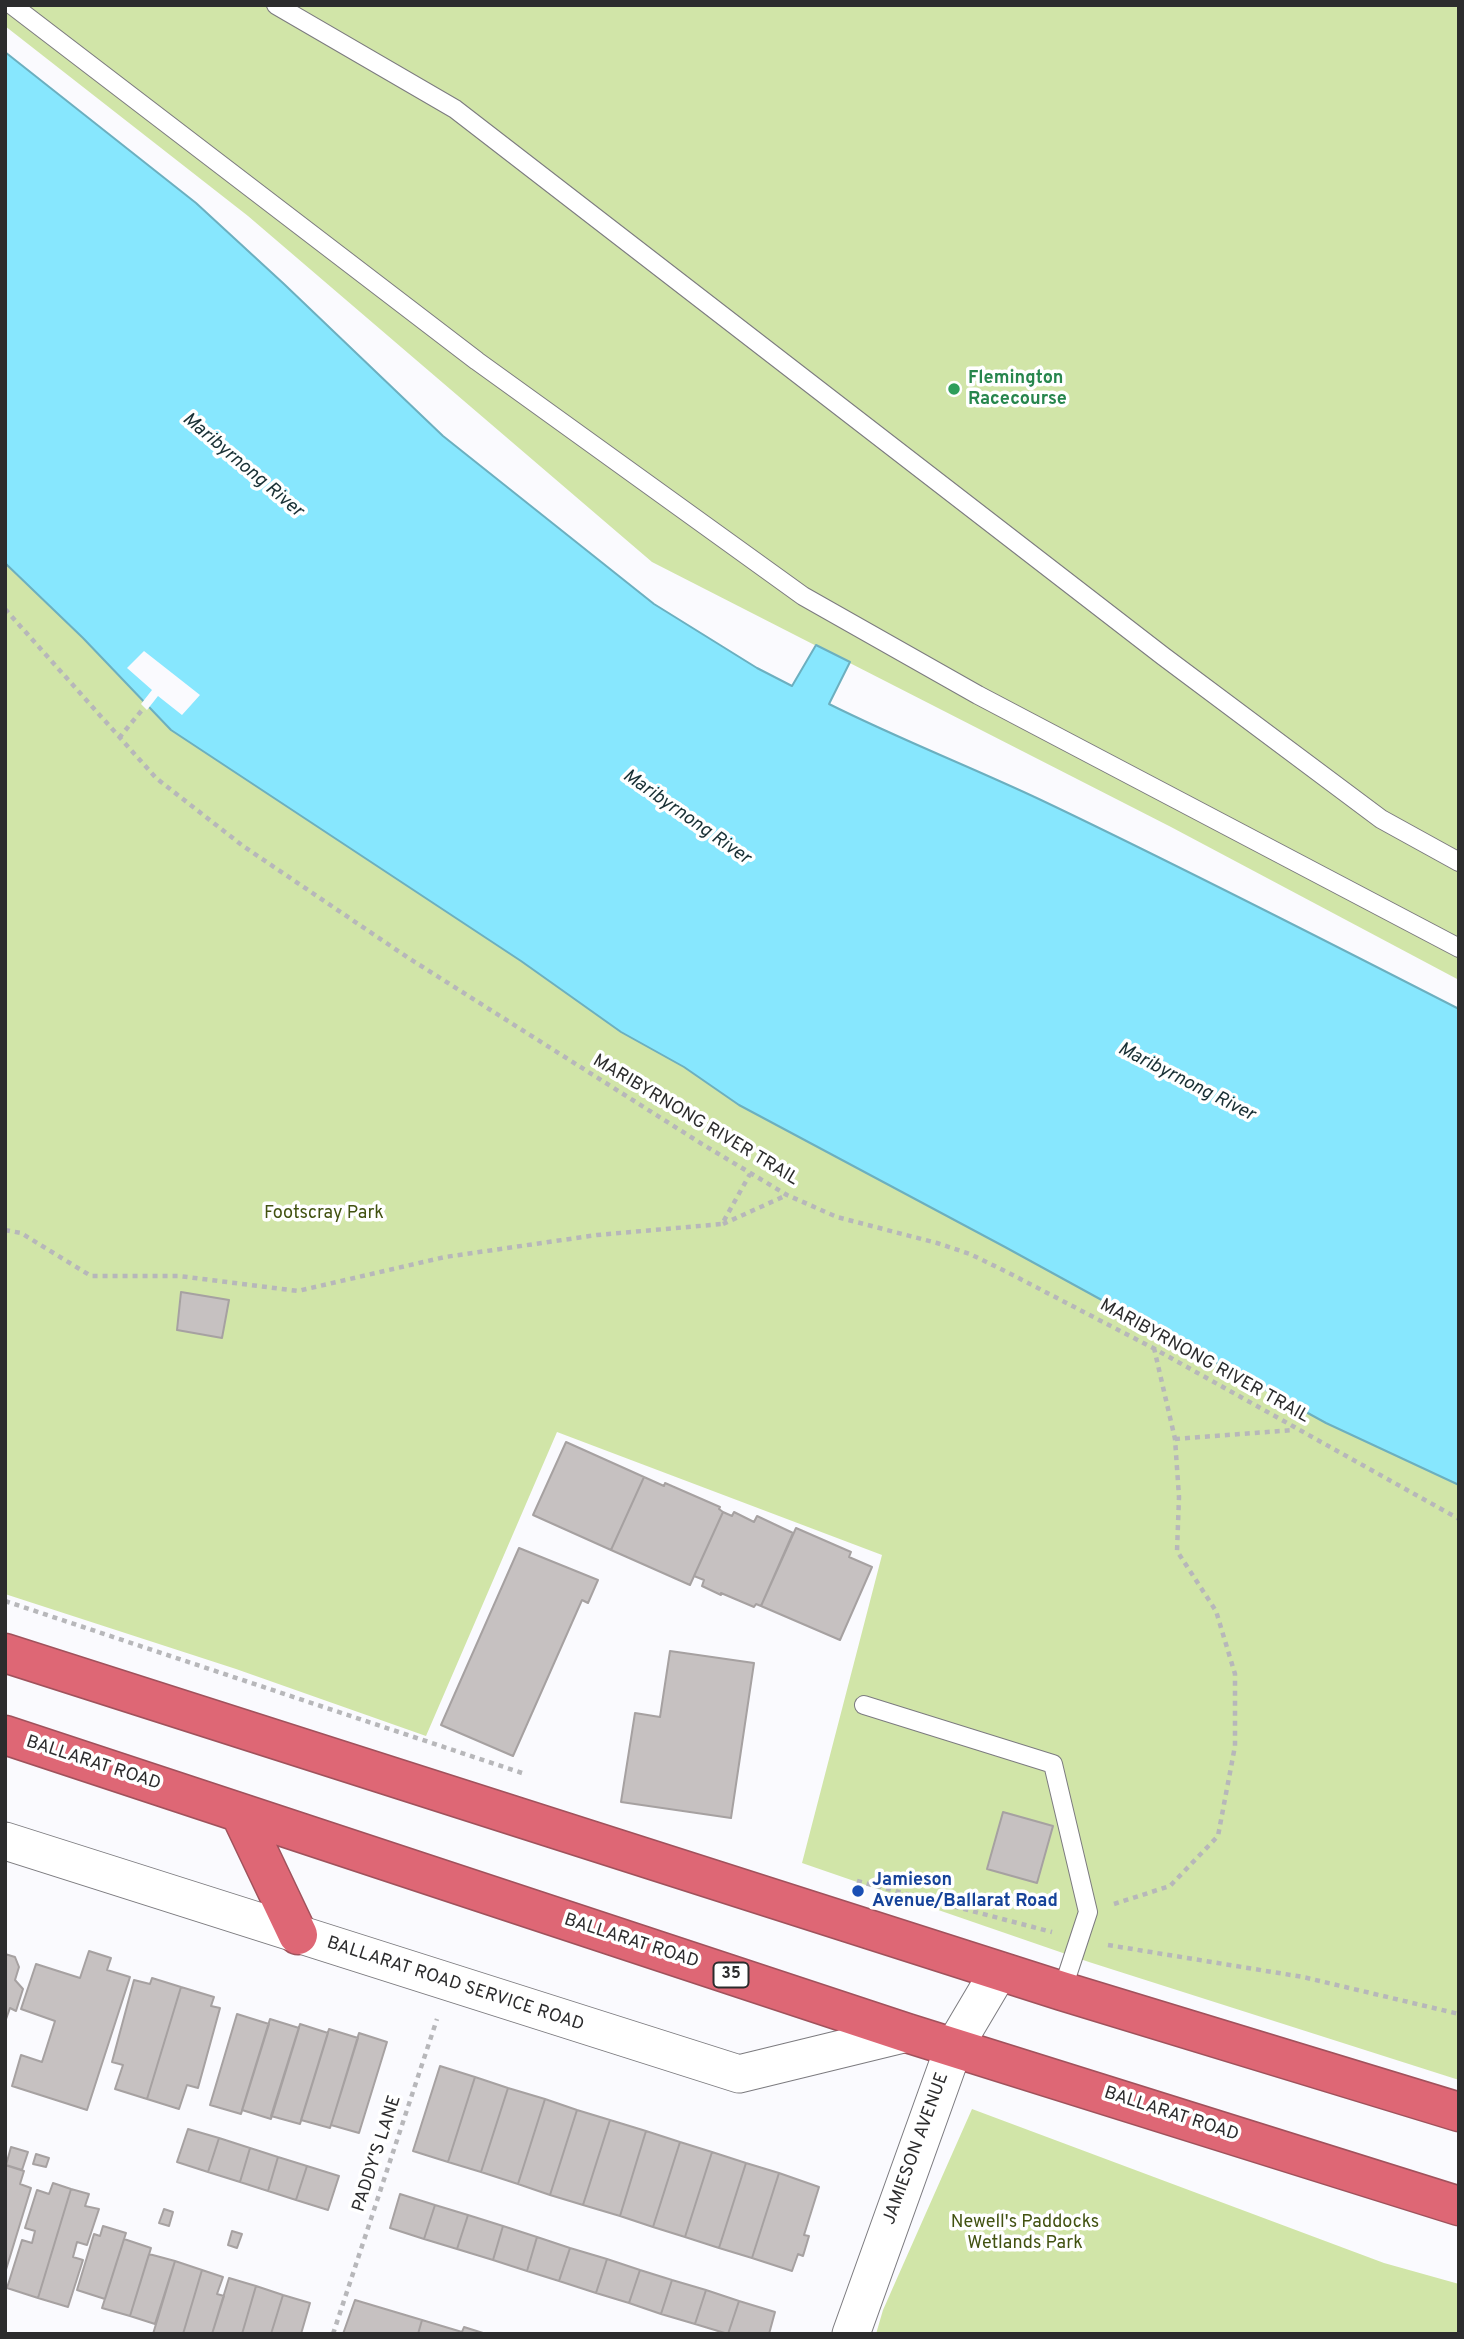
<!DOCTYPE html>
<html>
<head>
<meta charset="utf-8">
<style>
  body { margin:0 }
  #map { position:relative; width:1464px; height:2339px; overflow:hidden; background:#fafafe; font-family:Overpass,sans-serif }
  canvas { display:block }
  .frame { position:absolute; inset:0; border:7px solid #2c2c2d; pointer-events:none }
</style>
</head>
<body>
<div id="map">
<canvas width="1464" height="2339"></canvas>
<div class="frame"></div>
</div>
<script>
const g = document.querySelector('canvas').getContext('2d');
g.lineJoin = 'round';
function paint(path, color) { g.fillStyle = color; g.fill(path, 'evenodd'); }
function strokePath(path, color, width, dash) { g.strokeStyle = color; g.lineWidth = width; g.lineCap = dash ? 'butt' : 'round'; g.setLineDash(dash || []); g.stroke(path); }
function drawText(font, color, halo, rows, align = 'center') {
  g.font = font + ' Overpass,sans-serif'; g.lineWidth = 7; g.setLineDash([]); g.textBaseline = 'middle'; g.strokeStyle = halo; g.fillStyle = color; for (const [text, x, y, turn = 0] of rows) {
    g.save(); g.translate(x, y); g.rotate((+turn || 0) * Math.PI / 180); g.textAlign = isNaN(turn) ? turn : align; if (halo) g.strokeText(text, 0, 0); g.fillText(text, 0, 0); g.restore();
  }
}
const green = new Path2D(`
  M5,5H1459V980L1171,827L652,562L248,216L5,26Z
  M5,563L83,638L521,961L621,1032L684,1067L739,1105L1005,1247L1326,1423L1459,1485V2080L1089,1962L802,1863L882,1555L557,1432L426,1736L236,1669L5,1594Z
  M972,2109L1384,2263L1459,2284V2334H876L883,2310Z`);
const water = new Path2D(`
  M5,52L196,203L284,284L443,436L654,604L757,668L792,686L816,645L850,662L829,704C899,739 971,767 1041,800C1182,867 1320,938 1459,1009V1485L1326,1423L1005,1247L739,1105L684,1067L621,1032L521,961L171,730L83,638L5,563Z`);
const pier = new Path2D(`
  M144,651L200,695L182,715L158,696L147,710L141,704L152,690L127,668Z`);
const building = new Path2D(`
  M181,1292L229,1300L222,1338L177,1330Z
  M566,1442L644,1477L611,1550L533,1515Z
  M644,1477L664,1486L665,1483L720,1507L719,1509L723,1512L690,1585L611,1550Z
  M723,1512L732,1516L734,1512L754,1522L757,1516L793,1533L761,1606L756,1604L754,1607L721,1593V1595L702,1586L704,1580L694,1576Z
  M796,1528L851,1552L849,1557L872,1567L840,1640L761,1606Z
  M519,1548L598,1580L588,1603L582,1600L513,1756L441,1725Z
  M670,1651L754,1663L731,1818L621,1802L635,1713L660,1717Z
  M1003,1812L1053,1826L1037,1883L987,1869Z
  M89,1951L111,1958L107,1970L130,1977L87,2110L12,2086L21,2055L42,2062L55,2021L21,2009L36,1964L80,1978Z
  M5,1954L15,1957L19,1967L15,1980L23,1989L16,2011L10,2008L5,2022Z
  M152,1978L181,1987L147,2099L115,2089L123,2065L112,2062L134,1980L150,1984Z
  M181,1987L214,1997L211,2006L220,2008L198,2088L187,2085L179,2109L147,2099Z
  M237,2014L269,2024L241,2114L210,2105Z
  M270,2019L299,2028L271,2119L242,2110Z
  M300,2024L328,2033L300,2124L271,2116Z
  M329,2029L358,2038L330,2128L301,2120Z
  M359,2033L387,2042L359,2133L331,2125Z
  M440,2066L475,2077L448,2162L413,2151Z
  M475,2077L508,2088L481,2172L448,2162Z
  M508,2088L545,2099L518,2184L481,2172Z
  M545,2099L577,2110L550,2195L518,2184Z
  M577,2110L610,2120L583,2205L550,2195Z
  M610,2120L646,2131L620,2216L583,2205Z
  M188,2129L219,2138L208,2172L177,2162Z
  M646,2131L680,2142L653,2227L620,2216Z
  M219,2138L250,2148L240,2182L208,2172Z
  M680,2142L712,2152L685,2237L653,2227Z
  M11,2147L28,2152L22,2170L6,2165Z
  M250,2148L278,2157L268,2191L240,2182Z
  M712,2152L746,2163L719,2248L685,2237Z
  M36,2154L49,2158L46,2167L33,2164Z
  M278,2157L307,2166L296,2200L268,2191Z
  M746,2163L779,2173L752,2258L719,2248Z
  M5,2165L24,2171L20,2184L31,2188L5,2273Z
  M307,2166L339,2176L328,2210L296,2200Z
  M779,2173L819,2187L804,2235L809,2236L803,2256L798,2254L792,2271L752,2258Z
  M53,2183L71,2189L38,2298L7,2288L22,2240L32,2243L35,2231L25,2228L37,2190L49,2194Z
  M71,2189L89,2194L85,2206L99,2209L87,2245L77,2242L73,2257L83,2260L68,2307L38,2298Z
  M400,2194L435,2205L424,2239L390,2228Z
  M435,2205L468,2215L457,2249L424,2239Z
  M164,2209L173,2212L169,2226L159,2223Z
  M468,2215L503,2226L493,2260L457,2249Z
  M103,2226L126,2233L105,2299L77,2290L94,2234L100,2236Z
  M503,2226L537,2237L527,2271L493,2260Z
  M232,2231L242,2234L237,2248L228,2245Z
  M537,2237L570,2248L559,2281L527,2271Z
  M124,2239L151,2248L130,2316L102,2308Z
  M570,2248L607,2259L596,2293L559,2281Z
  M149,2254L175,2261L155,2324L130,2316Z
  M607,2259L640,2270L629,2303L596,2293Z
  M175,2261L202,2270L183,2334H153Z
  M202,2270L223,2277L217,2294L224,2296L212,2334H183Z
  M640,2270L672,2280L661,2314L629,2303Z
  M229,2278L256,2286L242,2334H212Z
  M672,2280L706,2290L695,2324L661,2314Z
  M256,2286L283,2295L271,2334H242Z
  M706,2290L739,2301L728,2334L695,2324Z
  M283,2295L310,2303L301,2334H271Z
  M355,2300L422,2320L418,2334H343Z
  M739,2301L775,2312L769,2334H728Z
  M422,2320L462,2332L464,2327L483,2333L418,2334Z`);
const path = new Path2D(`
  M5,609L156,778L243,846L407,957L702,1144L787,1195L837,1217L937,1243L970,1254L1007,1272L1153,1348L1459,1519
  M119,738L142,710
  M723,1224L787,1195
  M5,1230L21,1233L91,1276H179L298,1291L445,1257L597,1235L722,1224L750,1174
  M1175,1439L1293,1430
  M5,1601L522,1773
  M857,1881L1052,1932
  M1114,1904L1170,1886L1218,1836L1235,1746V1674L1216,1611L1177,1551L1179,1497L1175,1439L1154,1348
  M1108,1945L1303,1977L1459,2014
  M333,2334L437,2019`);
const lane = new Path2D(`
  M12,5L477,361L803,596L978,695L1459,948
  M276,5L455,109L1163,656L1381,819L1459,862
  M864,1705L1053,1764L1088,1912L1062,1991`);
const street = new Path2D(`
  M5,1841L739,2074L907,2033
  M851,2334L954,2047L999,1971`);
const highway = new Path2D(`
  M5,1653L1062,1991L1459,2112
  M5,1735L907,2033L1459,2206
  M240,1813L298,1935`);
const markers = [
  [954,389,7,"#2e9e5b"],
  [858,1891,7,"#1a4fb4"]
];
const shields = [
  [731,1975,35]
];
const shieldNames = [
  ["35",731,1975]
];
const leisureNames = [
  ["Flemington",968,379],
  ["Racecourse",968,400]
];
const streetNames = [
  ["MARIBYRNONG RIVER TRAIL",695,1121,31],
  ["MARIBYRNONG RIVER TRAIL",1204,1362,29],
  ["BALLARAT ROAD",93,1764,18],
  ["BALLARAT ROAD",631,1942,18],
  ["BALLARAT ROAD SERVICE ROAD",455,1985,18],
  ["BALLARAT ROAD",1171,2115,18],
  ["JAMIESON AVENUE",917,2149,-70],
  ["PADDY'S LANE",378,2154,-72]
];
const parkNames = [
  ["Footscray Park",324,1214],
  ["Newell's Paddocks",1025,2223],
  ["Wetlands Park",1025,2244]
];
const transitNames = [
  ["Jamieson",872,1881],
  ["Avenue/Ballarat Road",872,1902]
];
const waterNames = [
  ["Maribyrnong River",242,466,40],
  ["Maribyrnong River",686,818,35],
  ["Maribyrnong River",1186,1083,27]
];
paint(green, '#d1e5a8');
paint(water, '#87e7fe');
strokePath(water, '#6cafbf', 2);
paint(pier, '#fafafe');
paint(building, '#c6c1c1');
strokePath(building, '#a6a1a1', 2);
strokePath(lane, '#7c7b7f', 20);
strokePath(street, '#7c7b7f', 39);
strokePath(highway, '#a0525c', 41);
strokePath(path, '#b7b7ba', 4.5, [5, 5]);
strokePath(lane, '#fff', 18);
strokePath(street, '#fff', 37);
strokePath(highway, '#de6775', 38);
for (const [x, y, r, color] of markers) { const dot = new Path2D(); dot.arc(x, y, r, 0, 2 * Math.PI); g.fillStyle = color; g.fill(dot); strokePath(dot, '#fff', 2.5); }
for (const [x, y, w] of shields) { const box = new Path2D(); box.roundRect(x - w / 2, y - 12.5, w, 25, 5); g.fillStyle = '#fff'; g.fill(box); strokePath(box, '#2c2c2d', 2); }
drawText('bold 16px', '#2c2c2d', null, shieldNames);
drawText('bold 18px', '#27864d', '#fff', leisureNames, 'left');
drawText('18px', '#2c2c2d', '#fff', streetNames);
drawText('18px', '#425211', '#fff', parkNames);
drawText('bold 18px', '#164399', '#fff', transitNames, 'left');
drawText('italic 19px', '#193035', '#fff', waterNames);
</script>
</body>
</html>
